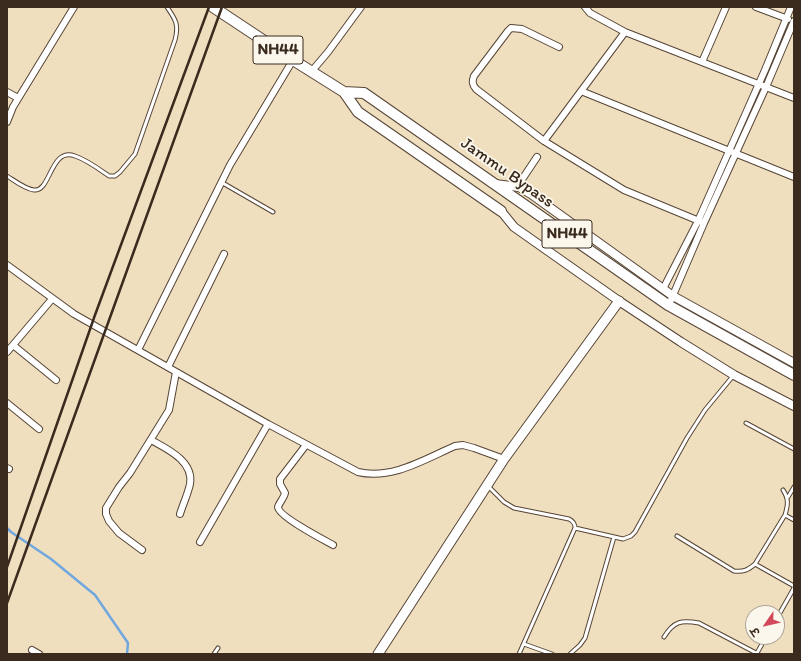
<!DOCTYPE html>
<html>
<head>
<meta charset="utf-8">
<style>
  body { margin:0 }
  #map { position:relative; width:801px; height:661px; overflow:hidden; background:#f0dfbf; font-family:Itim,"Playpen Sans Deva",sans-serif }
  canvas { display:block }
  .frame { position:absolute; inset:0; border:8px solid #3b2a1e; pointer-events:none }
  .north { position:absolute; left:745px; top:605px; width:40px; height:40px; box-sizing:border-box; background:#fbf7ec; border:1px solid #aea59a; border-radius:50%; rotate:236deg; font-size:11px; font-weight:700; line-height:16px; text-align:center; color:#3b2a1e }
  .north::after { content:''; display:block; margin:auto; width:14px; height:18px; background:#d1495b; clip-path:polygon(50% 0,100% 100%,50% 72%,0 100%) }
</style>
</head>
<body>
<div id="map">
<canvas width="801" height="661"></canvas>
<div class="frame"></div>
<div class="north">उ</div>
</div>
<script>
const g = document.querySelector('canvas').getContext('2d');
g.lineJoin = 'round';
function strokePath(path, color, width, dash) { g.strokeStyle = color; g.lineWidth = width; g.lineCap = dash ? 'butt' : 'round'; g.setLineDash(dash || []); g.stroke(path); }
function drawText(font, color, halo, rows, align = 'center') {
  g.font = font + ' Itim,sans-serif'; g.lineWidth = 3.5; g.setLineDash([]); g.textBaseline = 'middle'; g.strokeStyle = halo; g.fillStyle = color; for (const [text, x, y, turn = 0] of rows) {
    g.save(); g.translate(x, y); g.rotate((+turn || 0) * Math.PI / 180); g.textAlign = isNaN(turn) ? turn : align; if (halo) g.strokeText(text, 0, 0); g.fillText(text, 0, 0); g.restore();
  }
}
const stream = new Path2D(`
  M7,528L11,532L51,559L95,595L128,643L127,654`);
const service = new Path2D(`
  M7,176C15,181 25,189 34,190C51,192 50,147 75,156C87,160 99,169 109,176H115L120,172L135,154L175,40C179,25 176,20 167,7
  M221,182L273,212
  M746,423L794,449
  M488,486L504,502L514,508L569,519C573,521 575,523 575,528L519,654
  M788,497L794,487
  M785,515L794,520
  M575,528L623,539L631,536L635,532L687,438L705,410L733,376
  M677,536L734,571C744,572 748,570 755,564L785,515C788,505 789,499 783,490
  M755,564L794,586
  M777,618L794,588
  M664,637C674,621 681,620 699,623L758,654
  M524,644L552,654
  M757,653L766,637
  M214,654L218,648
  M570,654L580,645L585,638L614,537`);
const minor = new Path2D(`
  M756,7L788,19
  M625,32L794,98
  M559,47L522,29L511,28L508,31L474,76C472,81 472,84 476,89L544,141L624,190L704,223
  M702,62L726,7
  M311,72L328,52L361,7
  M581,91L794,177
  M7,92L18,98
  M7,122L13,107L74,7
  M544,141L625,32L590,13L585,7
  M517,187L537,157
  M7,265L74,314L268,424L358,472C392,480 425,459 455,446L463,445L474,448L504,459
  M663,289L698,221L765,70L791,7
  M671,300L704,223L766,87L794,21
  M13,345L56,380
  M138,350L230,165L293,60
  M7,352L52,299
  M168,367L224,254
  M7,403L39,429
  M151,440C167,449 194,461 190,484C188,494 183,504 180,514
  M306,445L280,479V484L285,493C284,498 279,503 278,507C278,516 324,540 333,545
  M7,468L9,469
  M200,542L268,424
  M142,550L119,533L109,521L106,514V508L119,487L130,473L169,410L176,372
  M32,650L39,654`);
const tertiary = new Path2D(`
  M495,184L519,187L531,194L673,296L794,363
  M501,211L514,227L619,301L681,342L734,375L794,406`);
const secondary = new Path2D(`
  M378,654L504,459L619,301`);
const trunk = new Path2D(`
  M213,7L293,60L344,92L358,112L501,211
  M344,92L364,93L668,305L794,375`);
const rail = new Path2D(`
  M7,567L95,315L209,7
  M7,603L222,7`);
const shields = [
  [278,50,50],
  [567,234,50]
];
const shieldNames = [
  ["NH44",278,50],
  ["NH44",567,234]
];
const streetNames = [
  ["Jammu Bypass",507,173,35]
];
strokePath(stream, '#70a7de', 2.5);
strokePath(service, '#564536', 5);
strokePath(minor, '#564536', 8);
strokePath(tertiary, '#564536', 10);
strokePath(secondary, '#564536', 11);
strokePath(trunk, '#564536', 12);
strokePath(service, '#fff', 3);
strokePath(minor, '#fff', 6);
strokePath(tertiary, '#fff', 8);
strokePath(secondary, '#fff', 9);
strokePath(trunk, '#fff', 10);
strokePath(rail, '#3b2a1e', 2.5);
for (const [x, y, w] of shields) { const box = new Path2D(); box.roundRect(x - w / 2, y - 14, w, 28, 3); g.fillStyle = '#fbf7ec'; g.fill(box); strokePath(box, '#3b2a1e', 1); }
drawText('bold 16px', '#3b2a1e', null, shieldNames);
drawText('17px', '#3b2a1e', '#fbf7ec', streetNames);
</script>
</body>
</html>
